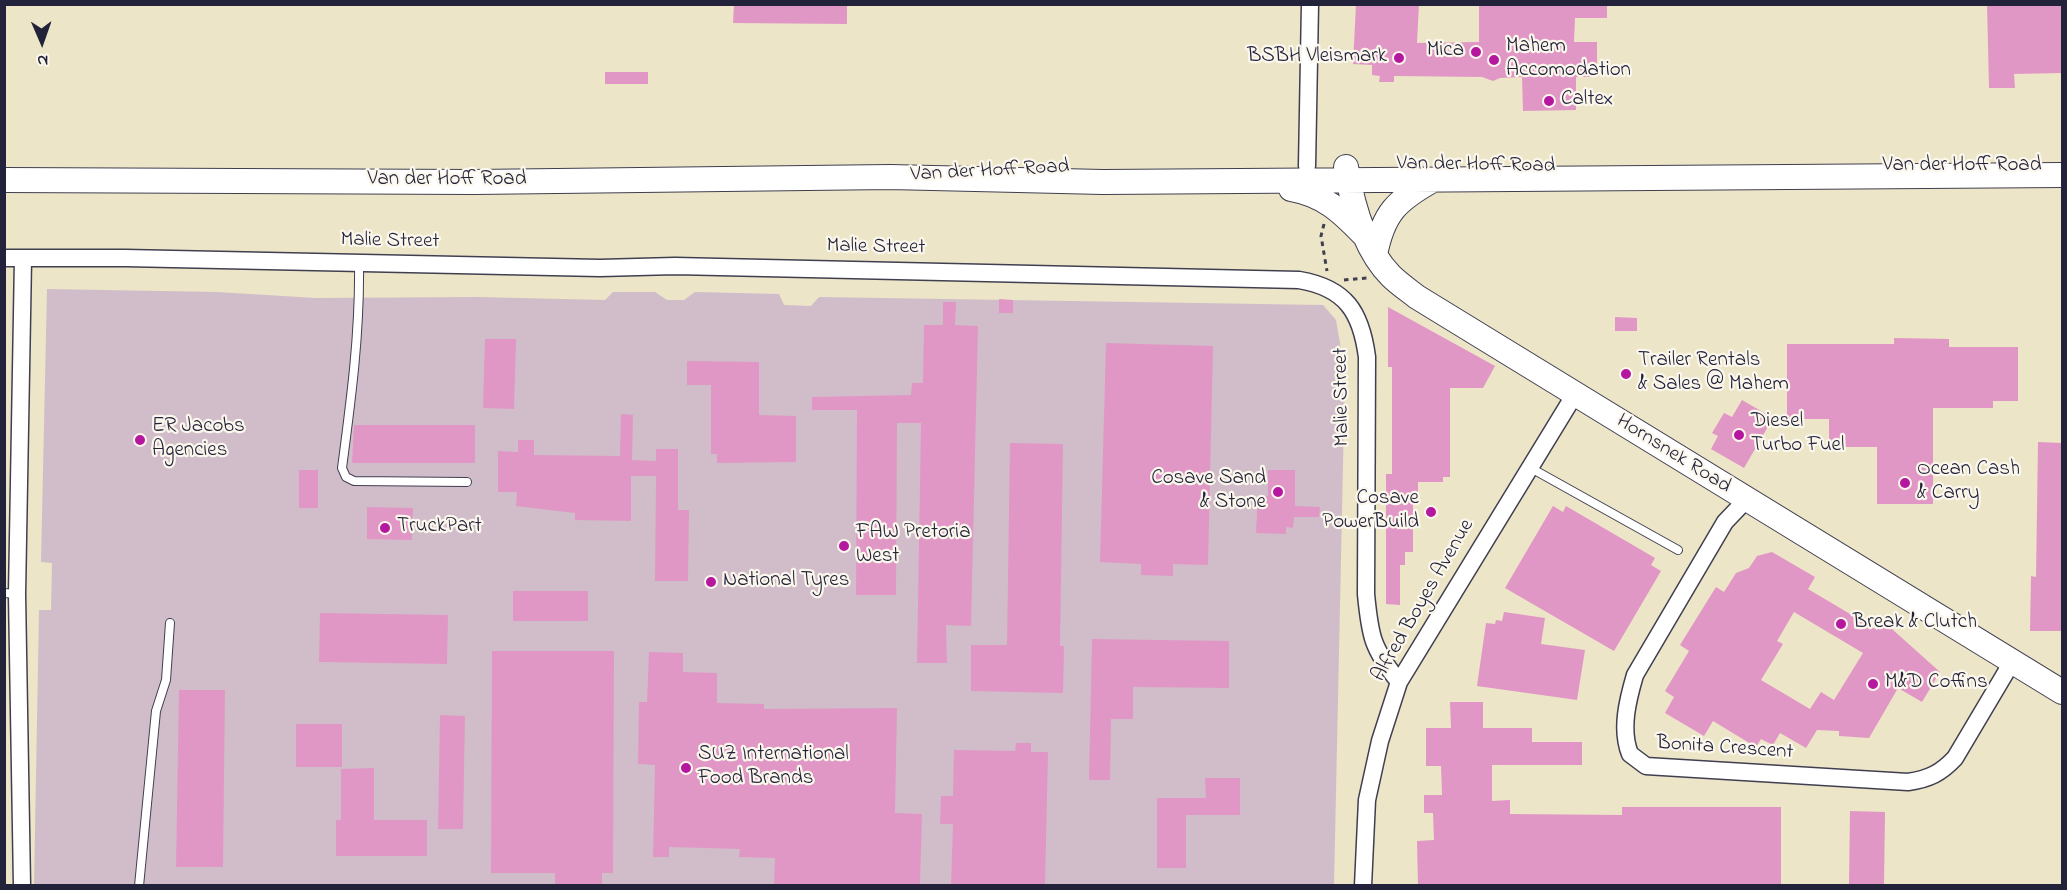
<!DOCTYPE html>
<html>
<head>
<meta charset="utf-8">
<style>
  body { margin:0 }
  #map { position:relative; width:2067px; height:890px; overflow:hidden; background:#ece5c7; font-family:"Indie Flower",sans-serif }
  canvas { display:block }
  .frame { position:absolute; inset:0; border:6px solid #22223b; pointer-events:none }
  .north { position:absolute; left:12px; top:12px; width:60px; height:60px; -webkit-text-stroke:4px #fbf7ec; paint-order:stroke; rotate:178deg; font-size:16px; font-weight:700; line-height:24px; text-align:center; color:#22223b }
  .north::after { content:''; display:block; margin:auto; width:21px; height:27px; background:#22223b; clip-path:polygon(50% 0,100% 100%,50% 72%,0 100%) }
</style>
</head>
<body>
<div id="map">
<canvas width="2067" height="890"></canvas>
<div class="frame"></div>
<div class="north">N</div>
</div>
<script>
const g = document.querySelector('canvas').getContext('2d');
g.lineJoin = 'round';
function paint(path, color) { g.fillStyle = color; g.fill(path, 'evenodd'); }
function strokePath(path, color, width, dash) { g.strokeStyle = color; g.lineWidth = width; g.lineCap = dash ? 'butt' : 'round'; g.setLineDash(dash || []); g.stroke(path); }
function drawText(font, color, halo, rows, align = 'center') {
  g.font = font + ' "Indie Flower",sans-serif'; g.lineWidth = 4.5; g.setLineDash([]); g.textBaseline = 'middle'; g.strokeStyle = halo; g.fillStyle = color; for (const [text, x, y, turn = 0] of rows) {
    g.save(); g.translate(x, y); g.rotate((+turn || 0) * Math.PI / 180); g.textAlign = isNaN(turn) ? turn : align; if (halo) g.strokeText(text, 0, 0); g.fillText(text, 0, 0); g.restore();
  }
}
const industrial = new Path2D(`
  M47,289L217,292L316,298L478,297L605,300L613,292H655L667,300H684L695,292L779,294L784,305L811,306L819,297L1323,305L1336,320L1345,372L1334,885L34,886L39,610H51L52,563L41,562Z`);
const building = new Path2D(`
  M734,4H847V24L733,23Z
  M1356,4H1419L1417,43L1479,42V4H1607V18H1575L1574,42H1597V77H1576V110L1523,111L1522,77L1500,78L1493,81L1482,77L1394,76V82H1379L1380,76L1372,75V65L1353,64Z
  M1987,4H2062V73L2014,74L2015,88H1989Z
  M605,72H648V84H605Z
  M999,299L1013,300V313H999Z
  M943,302H956L955,325L978,326L971,626L946,625L947,663H917L921,423H897L896,595H856L857,410H812V397L911,395L912,383H923L924,325H943Z
  M1388,307L1495,366L1483,388H1450V477H1443V482H1418V494H1413V552H1405V565H1400V605L1386,604V474H1392V367H1388Z
  M1615,317L1637,318V331H1615Z
  M1894,338L1949,339V347H2018V401H1993V408H1933V504H1877V447H1829V419H1787V344H1894Z
  M485,339H516L514,409L483,408Z
  M1106,343L1213,346L1208,565L1173,564V576L1141,575V564L1100,562Z
  M687,361L759,362V415L796,416V462L717,463V454H711V385H687Z
  M1742,400L1773,418L1744,468L1711,449L1718,436L1712,433L1724,413L1732,417Z
  M621,414L633,415L632,460L656,461V449H678V510H689L688,581H655L656,476H631V521L575,520V513L516,506L517,492H498V451L518,452V440H534V455L620,456Z
  M354,425H475V463H352Z
  M2038,442L2062,443V631H2030L2031,576L2036,577Z
  M1010,443L1063,444L1060,646H1064L1063,693L971,691V645H1007Z
  M299,470H318V508H299Z
  M1268,470H1295V506L1320,507L1319,517H1294L1293,528L1286,527V534L1256,533L1258,496H1268Z
  M1553,506L1563,512L1566,506L1655,558L1651,565L1661,571L1614,651L1505,588Z
  M367,507L413,508L412,540L367,539Z
  M1772,552L1815,577L1808,589L1877,630L1883,621L1940,672L1922,702L1898,688L1869,738L1839,736V731L1817,730L1806,748L1780,733L1773,745L1761,739L1756,747L1713,721L1704,736L1665,713L1674,697L1665,691L1689,651L1680,645L1716,587L1724,592L1736,573L1749,568L1757,556ZM1794,612L1863,653L1834,700L1821,692L1810,709L1761,680L1783,644L1777,641Z
  M513,591H588V621H513Z
  M1504,612L1545,618L1541,644L1585,650L1577,700L1477,686L1486,623L1495,624L1496,620L1502,621Z
  M320,613L448,615L447,664L319,662Z
  M1092,639L1229,641V688L1133,687V719H1111L1110,780H1089Z
  M492,651H614L613,873H602V885H555V873H491Z
  M649,652L683,653V672L717,673V703L764,704V709L897,708L895,813L922,814L920,884L774,885L775,858L739,857L740,849L669,847V857H653L655,765L638,764L639,702H647Z
  M179,690H225L223,867H176Z
  M1450,702H1483V728H1532V742H1582V765H1492V801L1510,800V814L1622,815V807H1781V885H1418L1417,841L1434,840L1433,813H1424V795H1442L1441,766H1426V728H1451Z
  M440,715L465,716L463,829H438Z
  M296,724H342V767H296Z
  M1016,743H1031V752H1048L1045,885H951L953,824H940L941,796H953L954,750L1015,751Z
  M374,768V820H427V856H336V820H341V769Z
  M1205,778H1240V815H1186V868H1157V798H1206Z
  M1850,811L1885,812L1884,885H1849Z`);
const path = new Path2D(`
  M1324,224L1321,236L1327,271
  M1344,280L1367,278`);
const service = new Path2D(`
  M359,264C360,333 351,400 342,468L346,477L354,481L467,482
  M1529,467L1678,550
  M4,593L17,594
  M139,886L156,711L166,680L170,623`);
const minor = new Path2D(`
  M1307,166L1310,4
  M4,258H125L600,268L675,266L1299,280C1346,288 1361,312 1367,357L1366,594C1370,636 1372,648 1399,682
  M1746,500L1725,522L1635,675C1628,699 1620,729 1630,754L1646,766L1908,782C1929,779 1941,773 1955,758L2012,662
  M22,886L17,594L23,259
  M1363,886L1367,800L1380,741L1399,682L1575,394`);
const secondary = new Path2D(`
  M1346,167C1352,203 1364,249 1391,276C1398,283 1408,290 1417,297L2062,692
  M4,180L474,182L890,177L1103,182L2062,175
  M1291,189C1324,195 1341,211 1364,235
  M1375,255C1383,213 1397,200 1433,180`);
const markers = [
  [1476,52,6,"#b5179e"],
  [1399,58,6,"#b5179e"],
  [1494,60,6,"#b5179e"],
  [1549,101,6,"#b5179e"],
  [1626,374,6,"#b5179e"],
  [1739,435,6,"#b5179e"],
  [140,440,6,"#b5179e"],
  [1905,483,6,"#b5179e"],
  [1278,492,6,"#b5179e"],
  [1431,512,6,"#b5179e"],
  [385,528,6,"#b5179e"],
  [844,546,6,"#b5179e"],
  [711,582,6,"#b5179e"],
  [1841,624,6,"#b5179e"],
  [1873,684,6,"#b5179e"],
  [686,768,6,"#b5179e"]
];
const poiNames = [
  ["Mahem",1506,48],
  ["Accomodation",1506,72],
  ["Mica",1464,52,"right"],
  ["BSBH Vleismark",1387,58,"right"],
  ["Caltex",1561,101],
  ["Trailer Rentals",1638,362],
  ["& Sales @ Mahem",1638,386],
  ["Diesel",1751,423],
  ["Turbo Fuel",1751,447],
  ["ER Jacobs",152,428],
  ["Agencies",152,452],
  ["Ocean Cash",1917,471],
  ["& Carry",1917,495],
  ["Cosave Sand",1266,480,"right"],
  ["& Stone",1266,504,"right"],
  ["Cosave",1419,500,"right"],
  ["PowerBuild",1419,524,"right"],
  ["TruckPart",397,528],
  ["FAW Pretoria",856,534],
  ["West",856,558],
  ["National Tyres",723,582],
  ["Break & Clutch",1853,624],
  ["M&D Coffins",1885,684],
  ["SUZ International",698,756],
  ["Food Brands",698,780]
];
const streetNames = [
  ["Van der Hoff Road",1476,166,1],
  ["Van der Hoff Road",1962,167],
  ["Van der Hoff Road",990,172,-3],
  ["Van der Hoff Road",447,181],
  ["Malie Street",390,242,1],
  ["Malie Street",876,248,1],
  ["Malie Street",1343,397,-91],
  ["Hornsnek Road",1673,455,32],
  ["Alfred Boyes Avenue",1424,601,-60],
  ["Bonita Crescent",1725,749,4]
];
paint(industrial, '#d1bdc9');
paint(building, '#e197c5');
strokePath(service, '#403f50', 10);
strokePath(minor, '#403f50', 19);
strokePath(secondary, '#403f50', 26);
strokePath(path, '#403f50', 3, [4.5, 4.5]);
strokePath(service, '#fff', 8);
strokePath(minor, '#fff', 16);
strokePath(secondary, '#fff', 24);
for (const [x, y, r, color] of markers) { const dot = new Path2D(); dot.arc(x, y, r, 0, 2 * Math.PI); g.fillStyle = color; g.fill(dot); strokePath(dot, '#fbf7ec', 2); }
drawText('21px', '#22223b', '#fbf7ec', poiNames, 'left');
drawText('21px', '#22223b', '#fbf7ec', streetNames);
</script>
</body>
</html>
